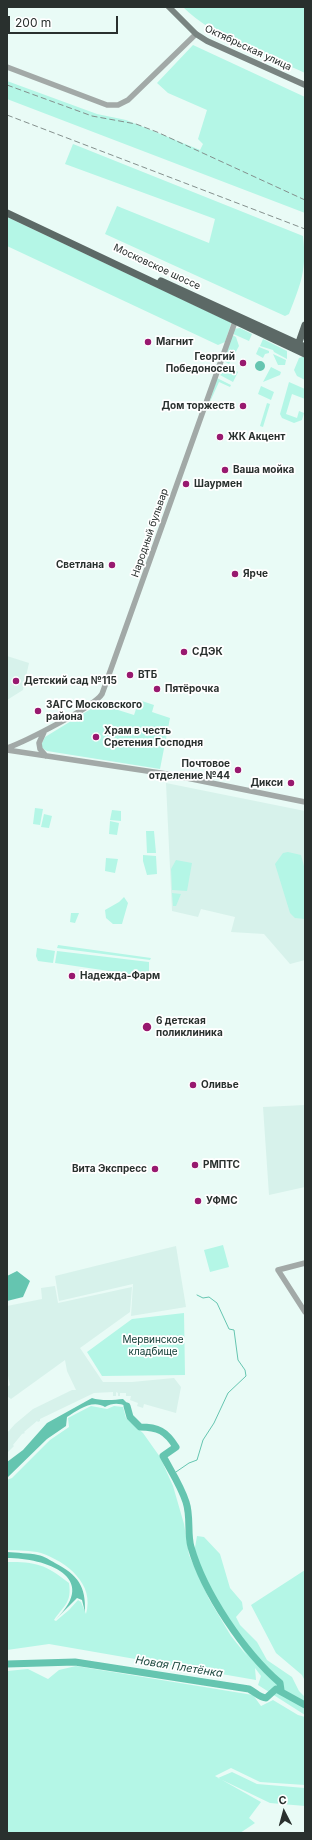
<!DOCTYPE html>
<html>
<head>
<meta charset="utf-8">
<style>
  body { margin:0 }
  #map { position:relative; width:312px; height:1840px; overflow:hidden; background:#e9fbf6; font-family:Inter,sans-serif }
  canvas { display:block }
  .frame { position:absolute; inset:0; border:8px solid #29302e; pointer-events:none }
  .north { position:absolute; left:264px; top:1792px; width:40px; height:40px; -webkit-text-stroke:3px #fff; paint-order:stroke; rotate:354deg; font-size:11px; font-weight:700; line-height:16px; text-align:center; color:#29302e }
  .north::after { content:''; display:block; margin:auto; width:14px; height:18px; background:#29302e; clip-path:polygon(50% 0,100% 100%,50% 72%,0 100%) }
  .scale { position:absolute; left:8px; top:16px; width:110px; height:18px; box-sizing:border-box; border:2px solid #29302e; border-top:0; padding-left:5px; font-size:12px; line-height:14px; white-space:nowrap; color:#29302e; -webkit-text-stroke:3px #fff; paint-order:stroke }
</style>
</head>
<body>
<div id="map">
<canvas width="312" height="1840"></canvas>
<div class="frame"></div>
<div class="north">С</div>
<div class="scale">200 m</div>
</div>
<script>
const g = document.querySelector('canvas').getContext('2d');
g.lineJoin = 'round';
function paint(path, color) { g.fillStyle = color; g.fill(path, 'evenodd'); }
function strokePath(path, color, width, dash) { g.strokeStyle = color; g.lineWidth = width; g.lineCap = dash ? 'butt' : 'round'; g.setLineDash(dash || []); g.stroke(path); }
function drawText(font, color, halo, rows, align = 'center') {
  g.font = font + ' Inter,sans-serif'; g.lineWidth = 3.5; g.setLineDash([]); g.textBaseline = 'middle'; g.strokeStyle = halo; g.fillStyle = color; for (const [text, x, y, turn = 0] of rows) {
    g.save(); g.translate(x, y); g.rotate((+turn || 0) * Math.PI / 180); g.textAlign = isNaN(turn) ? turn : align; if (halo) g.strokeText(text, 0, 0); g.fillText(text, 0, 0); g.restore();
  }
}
const built = new Path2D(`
  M7,656L29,663L23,690L7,700Z
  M166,783L305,811V960L290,964L264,934L231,932L235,917L201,909L198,917L172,911Z
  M305,1105V1187L269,1195L263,1107Z
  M176,1246L186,1307L131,1316L133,1284L59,1301L55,1276Z
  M55,1286L58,1303L132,1287L130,1312L80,1348L103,1382H132L174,1378L181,1387L176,1413L144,1404L143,1408L137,1406L138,1403L130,1400L131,1396H126V1393H120V1396H118V1393L116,1392V1396H113V1392L94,1393L40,1419V1421L38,1422L37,1421L24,1432L25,1433L22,1434L13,1445L14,1446L8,1452L7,1450V1433L15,1424L33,1409L72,1390H76L67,1371L65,1360L11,1399L7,1396V1387L10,1385L7,1371V1306L42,1299L41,1288Z`);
const green = new Path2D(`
  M183,7H305V73C266,55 213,37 183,7Z
  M193,45L305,97V213L7,99V81L97,114L126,120L200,150L203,144L198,139L207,110L168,93L157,83Z
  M73,144L303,236C307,270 301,283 289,314L285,316L105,234L117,206L209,243L215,219L65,164Z
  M7,217L230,322L231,324L225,342L218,345L7,246Z
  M240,328L252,334L249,341L231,333L233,329Z
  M231,334L236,337L239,346L229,364L222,360Z
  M263,339L287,351V359L274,352L273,350L260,346Z
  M259,347L269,351V353L265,354L263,358L256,354Z
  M273,354L286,360L285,365H278Z
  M302,357H305V380L297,376L294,370L299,358Z
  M230,367L238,372L233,382L220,375Z
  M271,367L281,372L280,375L263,382Z
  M217,378L231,385L230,387L219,382L209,404Z
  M289,382L305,389V399L292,394L286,414L297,418L299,411L304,413L302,420L294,423L282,418L280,414Z
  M261,386L274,392L271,400L258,394Z
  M267,403L270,404L263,427L260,426Z
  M139,700L154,705L152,712L170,718L160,769L47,751L42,748V743L45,737L99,704L134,715Z
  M35,808L43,809L40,825L33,824Z
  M112,810L121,811V821L110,820Z
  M44,814L52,816L49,828L41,827Z
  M110,821L119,823L117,835L109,834Z
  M146,831H154L156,853H147Z
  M288,852L301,855L305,870V919L295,918L290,913L275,864L283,853Z
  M143,855L156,856L157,874L147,875L143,861Z
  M106,858L118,859L115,873L105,871Z
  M176,860L192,863L187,891L172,890L171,869Z
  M172,893L181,894L176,906H173Z
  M124,897L128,903L122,924H113L106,918L105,910L119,902Z
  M71,913H79L75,923L70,922Z
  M58,945L151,958L150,960L57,948Z
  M37,948L55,951L53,963L38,961L36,956Z
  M57,951L149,962V977L55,963Z
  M223,1245L229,1267L210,1272L204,1250Z
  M184,1313L185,1375L102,1376L87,1352L132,1319Z
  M91,1406L107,1409L114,1406L123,1407L126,1418L143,1433L160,1457L173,1486L184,1524L189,1555L209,1599L231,1636L247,1656L234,1636L232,1623L214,1599L202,1574L194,1553L197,1536L204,1537L220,1554L230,1588L242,1602L243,1609L236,1617L240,1625L257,1642L267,1660L292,1677L299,1691L305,1697V1715L258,1685L261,1676L255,1668L256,1680L49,1644L7,1650V1562C36,1562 45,1564 69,1583C72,1603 64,1605 54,1620L56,1621L69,1610L78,1600L81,1602L86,1614C95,1584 67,1562 41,1553C31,1550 17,1551 7,1550V1480L12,1478L50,1440L69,1427L68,1418Z
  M305,1570V1681L302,1675L276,1653L251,1605Z
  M76,1666L253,1695L261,1706L273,1700L298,1715L305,1717V1785L260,1782L231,1768L215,1776L261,1802L249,1818L255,1823L240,1833H7V1671L28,1669L48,1679L59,1670Z
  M232,1772L257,1784L305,1788V1806L270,1803L218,1778Z`);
const water = new Path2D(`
  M255 366a5 5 0 1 1 10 0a5 5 0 1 1-10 0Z
  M17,1271L30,1281L23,1297L7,1301V1276Z
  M92,1398C100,1401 115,1400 123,1399L127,1403L126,1406C119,1403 112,1403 105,1407C92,1399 78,1410 67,1417L66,1426L47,1439L7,1478V1462L23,1450L47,1423Z
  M7,1552C17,1553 29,1553 38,1555C44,1556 50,1560 55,1563C78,1575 86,1586 85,1612L82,1600L77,1598L56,1619C100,1577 46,1558 7,1558Z`);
const stream = new Path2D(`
  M173,1474L189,1463L197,1460L203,1440L214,1423L228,1393L246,1376L245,1370L238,1360L234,1330L229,1329L217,1303L209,1297L203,1298L197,1295`);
const river = new Path2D(`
  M127,1406L130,1417L140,1427C158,1427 166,1431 176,1447L163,1456C171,1471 181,1486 186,1502C191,1517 187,1533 191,1547C204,1593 244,1652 280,1683L281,1690
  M7,1664L75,1662L249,1689C255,1692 260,1698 266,1698L276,1689L305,1705`);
const tertiary = new Path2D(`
  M7,67L107,105H118L128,100L196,34
  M44,732L39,743L40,749L46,756
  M7,748C24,742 94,707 102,694L236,319
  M7,750L167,774L305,802
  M305,1263L278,1270L305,1312`);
const secondary = new Path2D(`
  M169,7L196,34L207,41L305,85`);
const primary = new Path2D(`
  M7,213L305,354
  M161,281L305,347
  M297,348L305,325`);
const rail = new Path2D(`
  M7,85L92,116L136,124L157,132L305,200
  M7,115L305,229`);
const markers = [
  [148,342,4,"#98196f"],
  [243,363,4,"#98196f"],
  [243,406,4,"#98196f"],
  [220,437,4,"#98196f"],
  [225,470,4,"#98196f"],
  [186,484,4,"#98196f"],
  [112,565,4,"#98196f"],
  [235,574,4,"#98196f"],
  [184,652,4,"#98196f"],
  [130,675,4,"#98196f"],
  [16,681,4,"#98196f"],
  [157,689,4,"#98196f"],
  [38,711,4,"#98196f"],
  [96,737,4,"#98196f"],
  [238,770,4,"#98196f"],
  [291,783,4,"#98196f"],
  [72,976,4,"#98196f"],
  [147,1027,5,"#98196f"],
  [193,1085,4,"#98196f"],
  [195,1165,4,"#98196f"],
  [155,1169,4,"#98196f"],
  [198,1201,4,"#98196f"]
];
const streetNames = [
  ["Октябрьская улица",248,48,25],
  ["Московское шоссе",157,267,25],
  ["Народный бульвар",150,533,-71]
];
const poiNames = [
  ["Магнит",156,342],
  ["Георгий",235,357,"right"],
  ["Победоносец",235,369,"right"],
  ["Дом торжеств",235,406,"right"],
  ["ЖК Акцент",228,437],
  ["Ваша мойка",233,470],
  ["Шаурмен",194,484],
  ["Светлана",104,565,"right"],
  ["Ярче",243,574],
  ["СДЭК",192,652],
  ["ВТБ",138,675],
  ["Детский сад №115",24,681],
  ["Пятёрочка",165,689],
  ["ЗАГС Московского",46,705],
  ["района",46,717],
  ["Храм в честь",104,731],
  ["Сретения Господня",104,743],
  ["Почтовое",230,764,"right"],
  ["отделение №44",230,776,"right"],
  ["Дикси",283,783,"right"],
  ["Надежда-Фарм",80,976],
  ["6 детская",156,1021],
  ["поликлиника",156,1033],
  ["Оливье",201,1085],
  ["РМПТС",203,1165],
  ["Вита Экспресс",147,1169,"right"],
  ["УФМС",206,1201]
];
const parkNames = [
  ["Мервинское",153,1340],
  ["кладбище",153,1352]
];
const waterNames = [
  ["Новая Плетёнка",179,1667,9]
];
paint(built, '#d7f2eb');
paint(green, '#b4f6e6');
paint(water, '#65c5b0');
strokePath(stream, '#65c5b0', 1);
strokePath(river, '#65c5b0', 7);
strokePath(tertiary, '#a2a9a7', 5.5);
strokePath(secondary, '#798481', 6);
strokePath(primary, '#5c6966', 7);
strokePath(rail, '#84908d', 1, [6, 3]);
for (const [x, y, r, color] of markers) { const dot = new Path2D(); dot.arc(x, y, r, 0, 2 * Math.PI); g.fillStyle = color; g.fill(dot); strokePath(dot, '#fff', 1.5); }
drawText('10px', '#29302e', '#fff', streetNames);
drawText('bold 10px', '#29302e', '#fff', poiNames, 'left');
drawText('10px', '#0b3830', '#fff', parkNames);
drawText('italic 11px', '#214c42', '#fff', waterNames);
</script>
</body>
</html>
